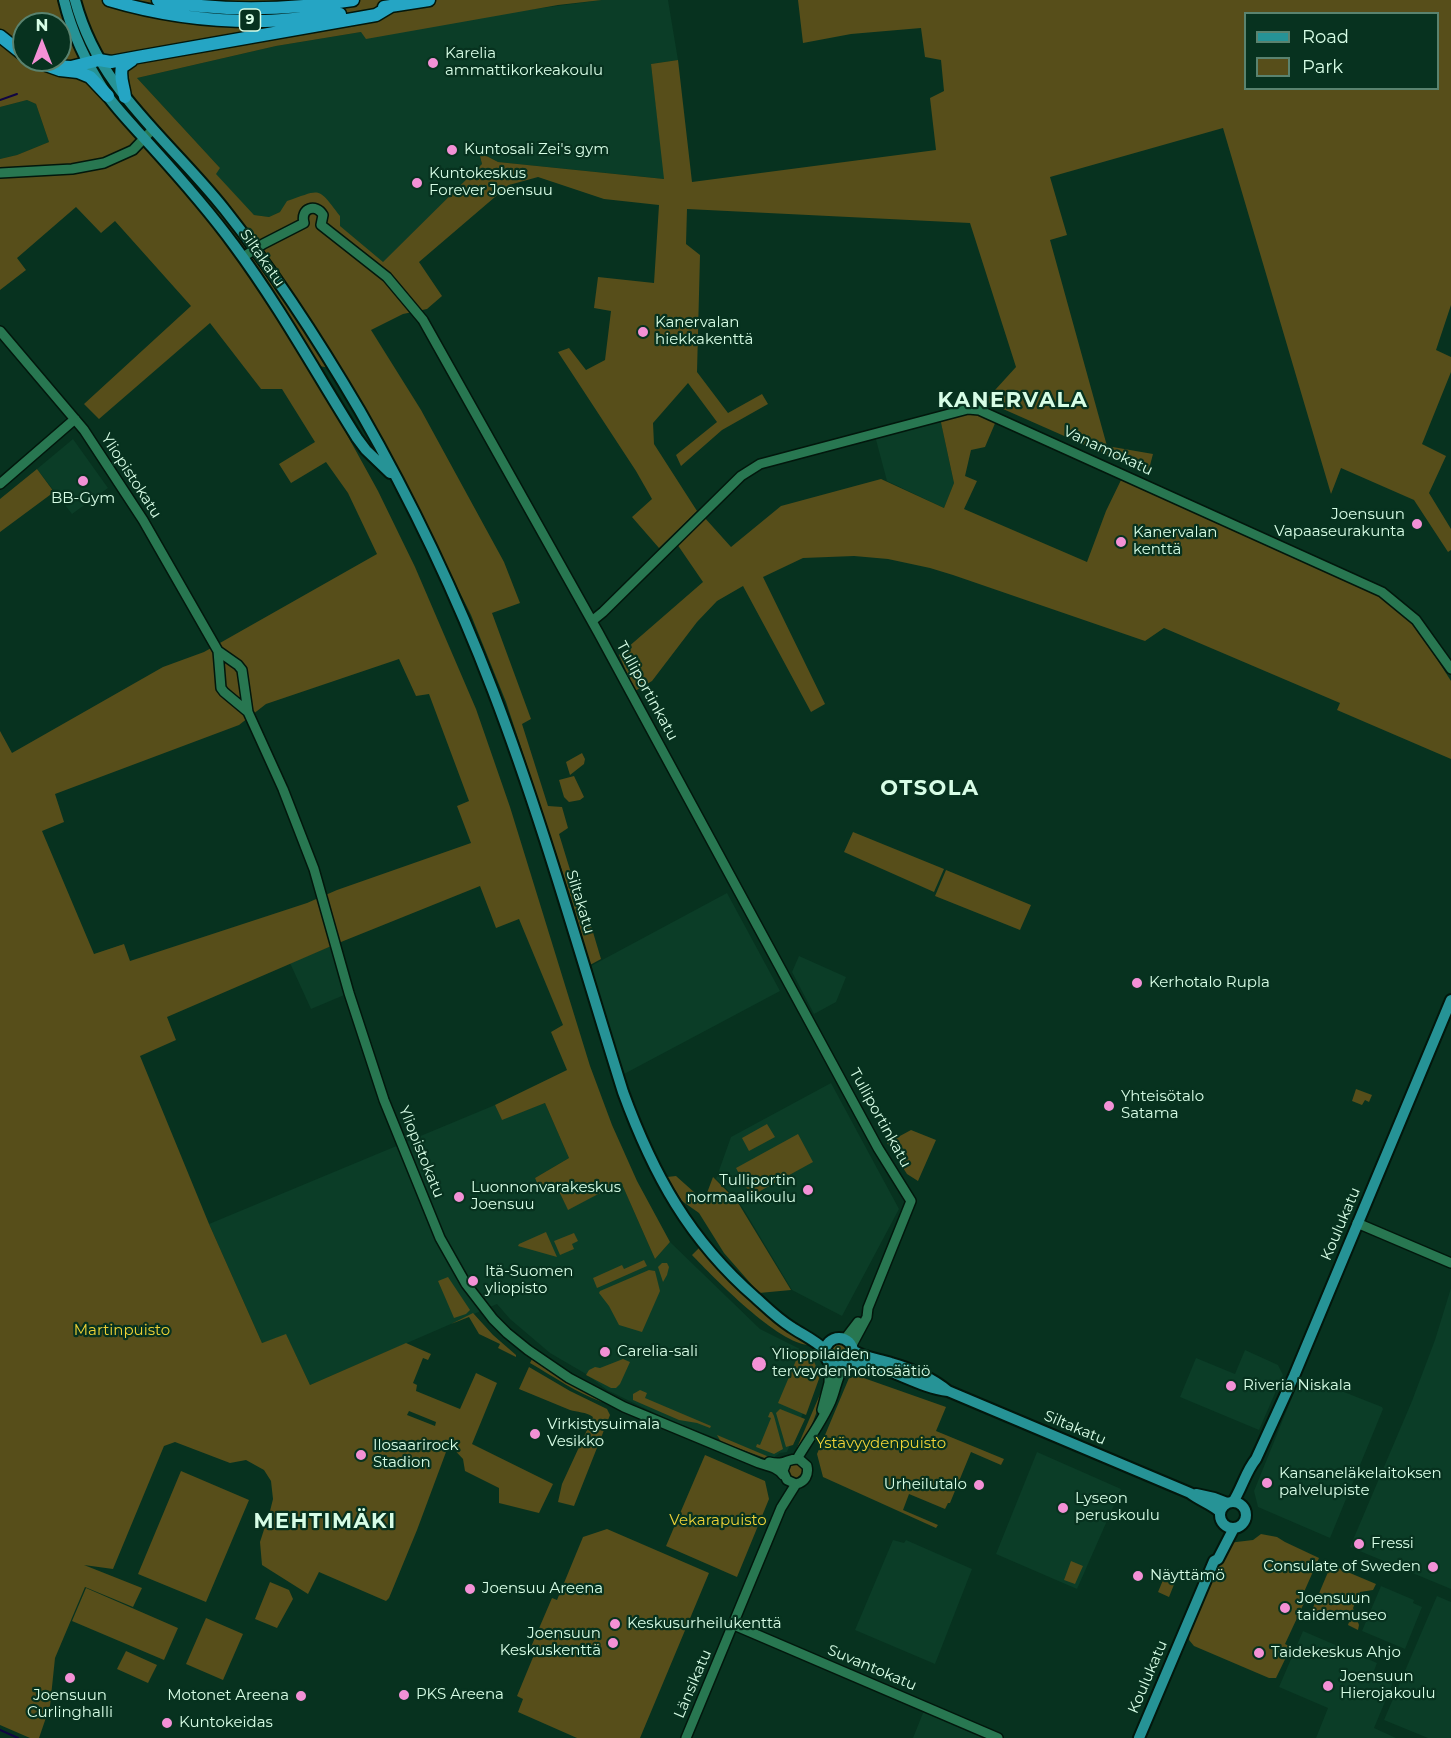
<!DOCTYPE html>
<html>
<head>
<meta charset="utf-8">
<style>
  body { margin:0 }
  #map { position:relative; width:1451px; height:1738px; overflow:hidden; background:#07321f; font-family:Montserrat,sans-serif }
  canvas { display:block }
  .legend { position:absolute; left:1244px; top:12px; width:195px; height:78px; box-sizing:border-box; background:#07321f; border:2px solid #5a836f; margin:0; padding:8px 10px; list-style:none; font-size:18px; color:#d7fde6 }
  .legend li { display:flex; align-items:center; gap:12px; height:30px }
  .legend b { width:30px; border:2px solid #5a836f }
  .north { position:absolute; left:12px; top:12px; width:60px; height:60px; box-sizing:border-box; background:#07321f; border:2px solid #5a836f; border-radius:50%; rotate:0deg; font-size:16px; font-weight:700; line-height:24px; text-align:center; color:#d7fde6 }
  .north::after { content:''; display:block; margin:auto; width:21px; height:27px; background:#f391d6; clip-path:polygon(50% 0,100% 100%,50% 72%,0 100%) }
</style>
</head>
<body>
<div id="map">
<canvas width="1451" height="1738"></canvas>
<ul class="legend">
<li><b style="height:8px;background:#269396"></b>Road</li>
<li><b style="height:16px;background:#574e1a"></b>Park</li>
</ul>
<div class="north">N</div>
</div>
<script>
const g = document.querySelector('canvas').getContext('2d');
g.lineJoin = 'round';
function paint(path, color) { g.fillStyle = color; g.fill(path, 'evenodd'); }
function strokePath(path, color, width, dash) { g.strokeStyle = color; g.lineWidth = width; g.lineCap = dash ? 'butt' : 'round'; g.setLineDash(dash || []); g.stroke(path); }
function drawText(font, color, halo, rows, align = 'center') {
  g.font = font + ' Montserrat,sans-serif'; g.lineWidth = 4.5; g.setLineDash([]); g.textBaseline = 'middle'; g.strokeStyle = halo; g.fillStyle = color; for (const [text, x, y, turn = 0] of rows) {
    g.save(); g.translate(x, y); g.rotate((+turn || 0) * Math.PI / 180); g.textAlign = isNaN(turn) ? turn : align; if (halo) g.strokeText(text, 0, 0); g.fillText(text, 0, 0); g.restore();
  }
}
const built = new Path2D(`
  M602,0H668L678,60L651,64L665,179L498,162L479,152L482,164L383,263L339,226L280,212L269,217L254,215L215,174L220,168L137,78L276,46L361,32Z
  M27,100L36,104L49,142L17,155L0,159V107Z
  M940,418L954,483L944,508L887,481L875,436Z
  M73,439L108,488L72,514L37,469Z
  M727,893L780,991L624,1074L591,966Z
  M336,944L349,993L311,1009L290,963Z
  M799,956L846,977L836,1002L814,1014L792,972Z
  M831,1083L899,1209L842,1316L792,1290L738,1200L716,1179L731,1137Z
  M545,1103L569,1158L535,1178L556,1185L568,1209L621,1182L655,1259L670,1242L760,1329L824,1361L787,1452L780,1453L771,1459L671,1421L607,1390L586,1374L550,1353L510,1319L497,1304L310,1385L286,1335L262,1343L209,1224L495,1105L502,1119Z
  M1451,1288V1589L1350,1547L1412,1401L1435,1340Z
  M1245,1350L1278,1365L1283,1375L1259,1430L1180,1397L1196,1358L1235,1374Z
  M1311,1379L1382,1407L1383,1409L1330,1538L1258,1507L1254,1491L1297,1385L1303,1380Z
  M1037,1452L1121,1489L1077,1589L996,1554Z
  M893,1540L904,1543L906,1540L972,1569L935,1664L855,1630Z
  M1381,1586L1414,1600L1413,1603L1422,1607L1405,1649L1362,1631Z
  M1437,1596L1451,1602V1738H1428L1384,1720Z
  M1303,1631L1377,1663L1372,1676L1377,1678L1379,1673L1394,1680L1374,1728L1396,1738H1316L1328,1708L1279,1687Z
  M925,1708L994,1738H913Z`);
const green = new Path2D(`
  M0,0H602L558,5L366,39L361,32L276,46L137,78L220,168L216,174L254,215L269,217L280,212L287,201C322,189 317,186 340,216V226L383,262L482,164L479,152L498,162L664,179L651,64L678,60L692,182L936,150L930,98L944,91L941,60L925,57L921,28L851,34L803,43L798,0H1451V305L1436,350L1451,357V372L1422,444L1446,456L1429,493L1451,529V550L1448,552L1414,500L1341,468L1331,494L1223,128L1050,177L1067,235L1050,240L1107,446L1153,454L1148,473L985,401L1016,367L970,223L687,209L686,244L700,255L697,372L728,413L762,394L768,404L722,430L681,466L676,455L717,422L688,383L653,423L654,444L697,511L659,548L632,517L652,499L636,471L558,352L569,348L586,370L605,360L611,311L594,308L598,277L654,283L659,205L604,199L538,177L509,185L419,262L442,296L427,309L403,314L371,330L421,410L504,562L520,603L492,613L531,719L522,724L548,806L562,807L568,828L559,834L579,899L590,922L601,959L590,965L573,904L506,702L471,615L404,480L336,360L330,368L308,364L378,491L415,567L476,709L510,807L590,1066L612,1125L637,1181L670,1242L655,1259L621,1182L568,1210L556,1185L541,1192L535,1178L569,1158L545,1103L502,1120L495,1105L567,1070L551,1032L563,1025L519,919L496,928L480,886L336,944L167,1017L176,1040L140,1056L209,1224L262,1343L286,1334L310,1385L406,1343L431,1354L428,1360L423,1358L413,1383L417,1385L416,1391L460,1409L476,1373L497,1383L472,1444L553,1484L539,1513L499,1503V1488L465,1471L463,1459L449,1444L417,1530L389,1598L386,1601L319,1572L308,1594L262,1565L260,1542L270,1511L273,1499L271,1481L264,1470L246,1460L230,1463L175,1442L164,1446L113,1569L84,1565L142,1588L133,1607L85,1587L55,1658L50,1706L39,1738H30L0,1725V731L12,753L163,667L204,652L377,554L348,493L326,462L291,483L279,464L315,442L282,389H261L210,323L99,419L84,404L191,306L115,221L101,233L76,207L17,258L26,270L0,290V159L17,155L49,142L36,104L27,100L0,107ZM1246,14H1438V88H1246ZM24,24H60V60H24ZM399,659L416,696L429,694L469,801L457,806L471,843L337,890L307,903L130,961L124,944L94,954L42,831L64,822L55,794L239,725L266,704ZM409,1411L436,1422L435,1426L407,1415Z
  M964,411L979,414L996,421L985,447L971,450L965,476L977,481L964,509L1087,562L1106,511L1122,478L1370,591L1388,601L1414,623L1451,681V759L1337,710L1340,703L1164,628L1145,641L953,575L930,568L888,559L854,556L803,558L763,577L825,704L811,712L743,586L717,601L697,622L652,681L635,691L619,655L703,582L677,544L704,517L731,547L781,506L881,479L944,508L954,483L940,418Z
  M37,469L54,492L0,532V499Z
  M582,753L585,759L584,764L570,775L566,762Z
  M574,776L584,797L580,800L569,802L564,797L559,780Z
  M853,832L944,869L934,892L844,852Z
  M946,870L1031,905L1020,930L935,896Z
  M1356,1089L1372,1095L1369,1102L1365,1100L1362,1105L1352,1101Z
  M767,1124L775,1137L749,1151L742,1138Z
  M911,1130L936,1140L918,1181L907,1174L887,1143Z
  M798,1134L813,1162L751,1196L736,1168Z
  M676,1176L704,1201L713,1177L737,1201L791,1290L759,1293L724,1253L699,1213L682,1201L667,1177Z
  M546,1232L557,1257L518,1246L519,1244Z
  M574,1233L578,1241L572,1244L574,1249L560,1255L554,1241Z
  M699,1248L718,1269L748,1298L811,1345C781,1347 713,1277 692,1255Z
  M644,1260L647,1266L597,1288L593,1278L622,1265L624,1269Z
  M662,1263H667L669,1267L667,1275L663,1282L658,1267Z
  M649,1270L655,1271L660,1291L642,1332L619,1325L609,1306L599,1293L600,1291Z
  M448,1277L470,1310L466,1314L454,1318L438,1281Z
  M473,1313L493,1335L516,1355V1357L498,1348L500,1344L479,1334L469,1317L451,1324Z
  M832 1352a8 8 0 1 1 16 0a8 8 0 1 1-16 0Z
  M805,1350L810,1352L820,1376L806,1415L778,1403L800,1351Z
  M532,1359L570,1383L604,1401L602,1402C577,1393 554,1377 530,1363Z
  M623,1359L630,1362L620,1384L616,1388H611L586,1375L589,1370L595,1367L600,1368Z
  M529,1367L570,1391L607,1409L610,1415L574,1506L558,1502L562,1484L593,1417C586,1412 577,1412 570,1410C553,1403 536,1396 519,1389Z
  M858,1376L946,1407L936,1431L1004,1459L1001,1465L971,1452L950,1503H948L945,1509L909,1494L903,1510L938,1525L936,1528L823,1477L817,1454L849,1378Z
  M827,1377C820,1404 811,1435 793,1457L821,1392L825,1378Z
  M640,1390L647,1393L645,1398L711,1426L710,1428L697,1423L679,1420L633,1400V1394Z
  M780,1409L805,1419L793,1445L786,1447L776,1413Z
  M770,1412H772L774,1416L783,1449L774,1454L756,1447L757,1444L760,1445L771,1418L768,1417Z
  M717,1435L774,1459L773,1461L721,1442Z
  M705,1455L765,1481L769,1499L737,1577L666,1546Z
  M787 1471a8 8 0 1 1 16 0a8 8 0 1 1-16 0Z
  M181,1471L249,1500L206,1602L138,1574Z
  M607,1529L709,1573L640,1738H577L518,1712L523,1699L517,1696L536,1650L531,1647L552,1598L557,1600L583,1537Z
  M1261,1534L1277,1537L1285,1542L1319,1558L1304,1592V1603L1285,1644L1291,1647L1276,1678H1269L1194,1646L1189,1640L1190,1631L1228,1543L1253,1540Z
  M1071,1561L1083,1566L1075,1584L1064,1580Z
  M1331,1565L1376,1584L1373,1590L1360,1592L1353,1608L1359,1625L1358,1630L1348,1625L1350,1619L1338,1614L1335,1620L1312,1610Z
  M1166,1573L1177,1577L1169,1597L1158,1592Z
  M270,1582L289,1590L293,1599L277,1628L255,1619Z
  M86,1588L178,1628L164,1660L72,1621Z
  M206,1618L243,1634L223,1680L186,1664Z
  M126,1651L157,1665L148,1683L117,1669Z`);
const stream = new Path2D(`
  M0,100L17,94
  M0,1730L18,1738`);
const secondary = new Path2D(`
  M0,173L72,169L104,163L133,150L153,129
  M304,223C300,208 316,203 323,215L321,225
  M321,225L387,277L423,320L598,632L878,1148L911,1201L868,1308L867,1317L852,1345
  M243,257L263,244L304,223
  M0,331L84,430L143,520L218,651L221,688L224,692L248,712
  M0,484L75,419
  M592,621L603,612L741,476L760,464L968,409L979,410L1382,592L1416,620L1451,669
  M218,651L238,665L242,670L248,712L283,789L314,869L349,993L384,1100L440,1238L466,1284L493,1319L507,1333L528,1350L569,1378L624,1407L759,1463C768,1466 777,1467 783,1475
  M1357,1223L1451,1263
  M845,1339L858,1322
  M822,1410L829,1383L830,1363
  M797,1459C808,1440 822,1422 831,1401C836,1389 837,1377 844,1366
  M769,1462C786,1466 787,1458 799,1459L807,1466C809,1475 805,1482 796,1484L787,1480L783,1471L786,1463
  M734,1625L998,1738
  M686,1738L781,1508L796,1484`);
const primary = new Path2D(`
  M64,0C72,34 88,66 107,95C119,112 138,131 152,147C181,179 209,211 234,245C280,307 316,373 357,438L366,450L390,473
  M75,0C99,91 169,139 225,210C275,273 319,341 360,411C411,500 456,594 493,691C543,822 581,958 623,1092C653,1174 689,1240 756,1298C767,1308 778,1319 791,1327C803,1335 815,1340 825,1350
  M825 1352a14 14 0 1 1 28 0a14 14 0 1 1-28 0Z
  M854,1351C865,1358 879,1359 891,1363C912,1369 931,1377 948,1391L1190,1493C1199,1500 1213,1505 1220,1512
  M849,1363C883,1361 914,1387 948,1391
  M1196,1494L1214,1498L1227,1503
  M1220 1515a13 13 0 1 1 26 0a13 13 0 1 1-26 0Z
  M1233,1502C1242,1488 1246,1471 1256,1459L1294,1376L1451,1000
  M1139,1738L1214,1561L1218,1559L1234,1528`);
const highway = new Path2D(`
  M109,0C159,15 213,22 265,21C290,20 315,17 340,14
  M158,0C222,12 289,10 353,0
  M384,7L429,0
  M0,36L24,55
  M32,60L60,70L78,72L90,77L108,96
  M53,66L71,67L99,60L111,62L138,57L376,15L391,6
  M125,97C124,86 119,78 122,67L132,60`);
const markers = [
  [433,63,6,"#f391d6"],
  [452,150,6,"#f391d6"],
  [417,183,6,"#f391d6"],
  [643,332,6,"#f391d6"],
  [83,481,6,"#f391d6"],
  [1417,524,6,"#f391d6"],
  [1121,542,6,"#f391d6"],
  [1137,983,6,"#f391d6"],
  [1109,1106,6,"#f391d6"],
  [808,1190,6,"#f391d6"],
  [459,1197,6,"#f391d6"],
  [473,1281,6,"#f391d6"],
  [605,1352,6,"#f391d6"],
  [759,1364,8,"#f391d6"],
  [1231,1386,6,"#f391d6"],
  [535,1434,6,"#f391d6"],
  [361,1455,6,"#f391d6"],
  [1267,1483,6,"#f391d6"],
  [979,1485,6,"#f391d6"],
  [1063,1508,6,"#f391d6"],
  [1359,1544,6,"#f391d6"],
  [1433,1567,6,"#f391d6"],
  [1138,1576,6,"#f391d6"],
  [470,1589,6,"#f391d6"],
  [1285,1608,6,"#f391d6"],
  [615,1624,6,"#f391d6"],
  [613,1643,6,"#f391d6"],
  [1259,1653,6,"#f391d6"],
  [70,1678,6,"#f391d6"],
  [1328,1686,6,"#f391d6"],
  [404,1695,6,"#f391d6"],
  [301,1696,6,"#f391d6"],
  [167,1723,6,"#f391d6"]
];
const shields = [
  [250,20,21]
];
const shieldNames = [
  ["9",250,20]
];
const poiNames = [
  ["Karelia",445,54],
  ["ammattikorkeakoulu",445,71],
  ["Kuntosali Zei's gym",464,150],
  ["Kuntokeskus",429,174],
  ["Forever Joensuu",429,191],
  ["Kanervalan",655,323],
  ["hiekkakenttä",655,340],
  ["BB-Gym",83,499,"center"],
  ["Joensuun",1405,515,"right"],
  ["Vapaaseurakunta",1405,532,"right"],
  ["Kanervalan",1133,533],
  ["kenttä",1133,550],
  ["Kerhotalo Rupla",1149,983],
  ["Yhteisötalo",1121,1097],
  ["Satama",1121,1114],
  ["Tulliportin",796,1181,"right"],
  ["normaalikoulu",796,1198,"right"],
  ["Luonnonvarakeskus",471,1188],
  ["Joensuu",471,1205],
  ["Itä-Suomen",485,1272],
  ["yliopisto",485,1289],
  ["Carelia-sali",617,1352],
  ["Ylioppilaiden",772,1355],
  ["terveydenhoitosäätiö",772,1372],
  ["Riveria Niskala",1243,1386],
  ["Virkistysuimala",547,1425],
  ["Vesikko",547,1442],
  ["Ilosaarirock",373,1446],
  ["Stadion",373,1463],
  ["Kansaneläkelaitoksen",1279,1474],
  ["palvelupiste",1279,1491],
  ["Urheilutalo",967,1485,"right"],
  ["Lyseon",1075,1499],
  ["peruskoulu",1075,1516],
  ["Fressi",1371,1544],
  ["Consulate of Sweden",1421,1567,"right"],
  ["Näyttämö",1150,1576],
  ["Joensuu Areena",482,1589],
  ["Joensuun",1297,1599],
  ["taidemuseo",1297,1616],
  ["Keskusurheilukenttä",627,1624],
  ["Joensuun",601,1634,"right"],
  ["Keskuskenttä",601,1651,"right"],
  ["Taidekeskus Ahjo",1271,1653],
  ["Joensuun",1340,1677],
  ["Hierojakoulu",1340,1694],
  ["PKS Areena",416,1695],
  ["Joensuun",70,1696,"center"],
  ["Curlinghalli",70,1713,"center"],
  ["Motonet Areena",289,1696,"right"],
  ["Kuntokeidas",179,1723]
];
const streetNames = [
  ["Siltakatu",262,258,55],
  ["Vanamokatu",1108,451,25],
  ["Yliopistokatu",131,476,57],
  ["Tulliportinkatu",647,691,61],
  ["Siltakatu",580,902,73],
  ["Tulliportinkatu",880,1118,61],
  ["Yliopistokatu",421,1152,68],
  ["Koulukatu",1341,1224,-67],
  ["Siltakatu",1075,1428,23],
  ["Suvantokatu",872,1668,23],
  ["Koulukatu",1148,1677,-67],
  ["Länsikatu",693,1684,-67]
];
const parkNames = [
  ["Martinpuisto",122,1331],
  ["Ystävyydenpuisto",881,1444],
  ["Vekarapuisto",718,1521]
];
const districtNames = [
  ["KANERVALA",1013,401],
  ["OTSOLA",930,789],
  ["MEHTIMÄKI",325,1522]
];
paint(built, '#0b3d27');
paint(green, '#574e1a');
strokePath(stream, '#100543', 2);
strokePath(secondary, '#02170c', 12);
strokePath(primary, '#02170c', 14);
strokePath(highway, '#02170c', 15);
strokePath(secondary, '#287751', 9);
strokePath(primary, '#269396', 10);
strokePath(highway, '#25a5c4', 12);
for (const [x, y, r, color] of markers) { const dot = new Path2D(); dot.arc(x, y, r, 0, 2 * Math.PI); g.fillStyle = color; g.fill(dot); strokePath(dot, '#07321f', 2); }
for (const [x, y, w] of shields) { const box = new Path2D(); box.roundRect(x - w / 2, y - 11, w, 22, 4.5); g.fillStyle = '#07321f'; g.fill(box); strokePath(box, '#d7fde6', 1.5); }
drawText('bold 14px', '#d7fde6', null, shieldNames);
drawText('15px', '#d7fde6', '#07321f', poiNames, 'left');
drawText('15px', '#d7fde6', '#07321f', streetNames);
drawText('15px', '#eed237', '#07321f', parkNames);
g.letterSpacing = '1.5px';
drawText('bold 21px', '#d7fde6', '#07321f', districtNames);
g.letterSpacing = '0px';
</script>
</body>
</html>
